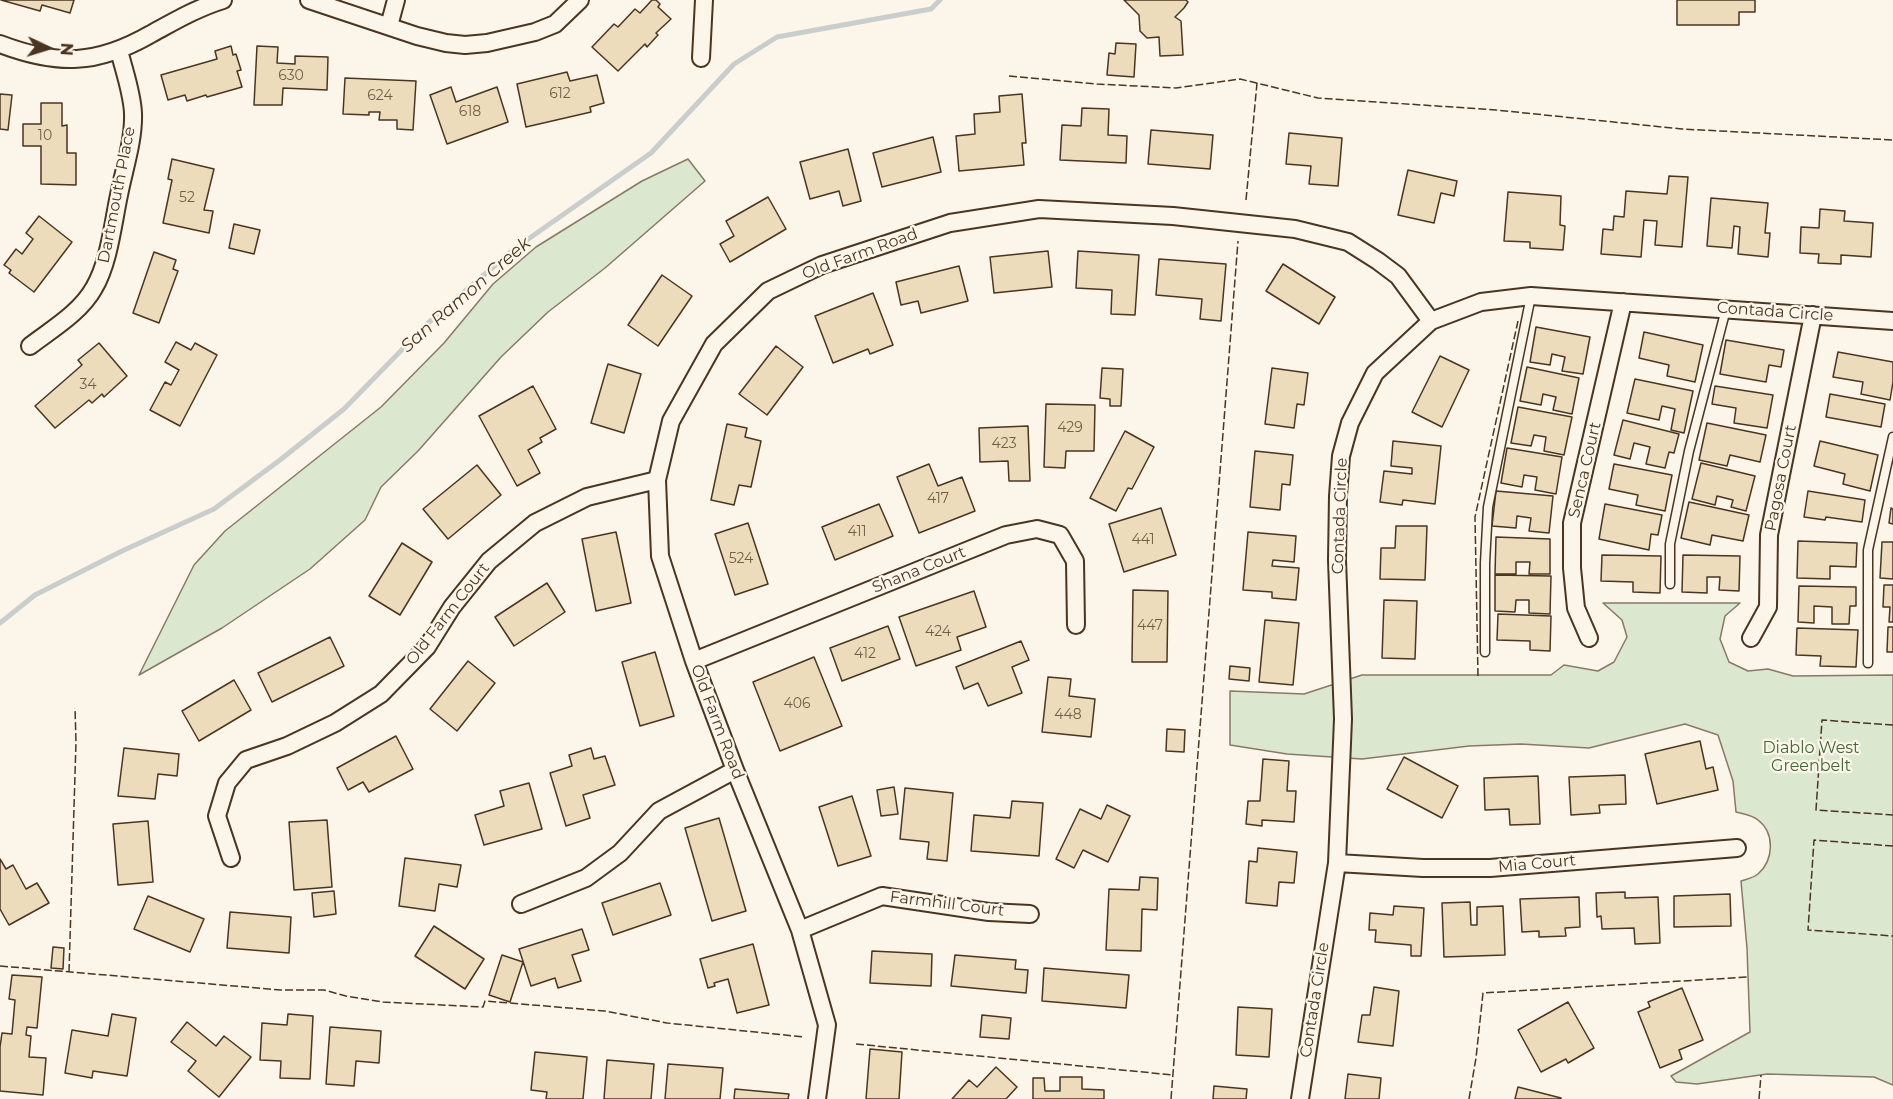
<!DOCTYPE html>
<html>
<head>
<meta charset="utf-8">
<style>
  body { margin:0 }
  #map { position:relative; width:1893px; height:1099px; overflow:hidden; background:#fbf6e9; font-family:Montserrat,sans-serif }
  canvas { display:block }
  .north { position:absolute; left:18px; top:18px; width:60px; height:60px; -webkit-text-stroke:4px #fbf6e9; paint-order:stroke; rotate:94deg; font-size:16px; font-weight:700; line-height:24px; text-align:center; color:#4a3520 }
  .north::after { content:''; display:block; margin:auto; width:21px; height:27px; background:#4a3520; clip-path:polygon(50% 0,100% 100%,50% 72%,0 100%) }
</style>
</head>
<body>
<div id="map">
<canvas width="1893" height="1099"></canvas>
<div class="north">N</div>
</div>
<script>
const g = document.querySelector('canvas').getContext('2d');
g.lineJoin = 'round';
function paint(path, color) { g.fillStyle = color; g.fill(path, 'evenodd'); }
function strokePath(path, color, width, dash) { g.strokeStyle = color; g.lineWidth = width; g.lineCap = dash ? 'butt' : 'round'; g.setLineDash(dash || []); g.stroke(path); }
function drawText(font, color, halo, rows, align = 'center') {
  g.font = font + ' Montserrat,sans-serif'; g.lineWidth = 4.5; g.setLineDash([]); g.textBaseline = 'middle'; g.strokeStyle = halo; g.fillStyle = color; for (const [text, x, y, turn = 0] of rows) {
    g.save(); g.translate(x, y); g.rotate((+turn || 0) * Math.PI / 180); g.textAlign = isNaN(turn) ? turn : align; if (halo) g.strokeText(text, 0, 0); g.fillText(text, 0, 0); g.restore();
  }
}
const green = new Path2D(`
  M688,159L705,181L605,268L548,312L501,357L418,451L381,487L365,520L310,569L222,628L139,675L194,565L225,531L381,407L444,343L493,284L536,247L642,181Z
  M1603,603H1740L1725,616L1720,639L1729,662L1748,671L1768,669L1793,676L1893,675V1085L1874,1077L1767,1074L1697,1084L1676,1082L1671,1076L1750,1032L1747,948L1741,881C1747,879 1753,878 1758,874C1774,860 1775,833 1758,820C1752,815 1743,814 1736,812L1733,781L1718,735L1685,724L1589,748L1521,744L1469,746L1362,759L1287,754L1230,745V691L1304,694L1362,675H1551L1564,665L1598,671L1614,662L1627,637L1622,620Z`);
const stream = new Path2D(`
  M0,623L35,595L122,551L214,509L280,460L344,409L428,323L514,249L651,153L734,64L777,37L931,9L940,0`);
const building = new Path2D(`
  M1,0H74L70,13L42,5L40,11Z
  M652,0H656L660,4L658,7L671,19L656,33L658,35L647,47L645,44L618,71L592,47L614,24L618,27L635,9L640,13Z
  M1124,0H1186L1188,2L1184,8L1175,17L1181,21L1183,55L1160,56L1159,37L1147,38L1140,31L1139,15Z
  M1677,0H1755V12H1739V25H1677Z
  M1116,43L1136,44L1134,77L1107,75L1109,53L1115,54Z
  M231,46L233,55L236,54L241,70L237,71L242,87L207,97L206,95L187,101L185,95L168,100L161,75L217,59L215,51Z
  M257,46L278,47L277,63L295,64V56L328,57L327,90L283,88L282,105H254Z
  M567,72L570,81L597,75L604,103L590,107L591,112L526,127L517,84Z
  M345,78L416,81L413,130L397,129V120H379L380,112H369V115L343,114Z
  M451,87L456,102L497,87L508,122L447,144L430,95Z
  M0,94L12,95L8,130L0,129Z
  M1022,94L1026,143H1022L1024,165L959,171L956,136L975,134L974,114L1000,112L999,96Z
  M41,103H62V126L67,125V153H76V185L41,184V146H23V124H41Z
  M1082,108L1109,109L1108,135L1127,136L1126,163L1060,160L1062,125L1081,126Z
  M1151,130L1213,135L1210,169L1148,164Z
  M1289,133L1342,138L1338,186L1309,184L1311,166L1286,164Z
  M933,137L941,172L882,187L873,153Z
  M848,149L861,201L843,206L839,191L810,199L800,162Z
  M172,159L214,169L204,210L213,211L209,233L163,223L172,180L168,179Z
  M1408,170L1457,181L1454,196L1441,193L1434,223L1398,215Z
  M1669,176L1688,177L1682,247L1655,245L1657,221L1644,220L1641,257L1601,254L1603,229L1613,230L1614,216L1624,217L1626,191L1667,194Z
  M1508,192L1561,196L1560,225L1565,226L1563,250L1530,248V242L1504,241Z
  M768,197L786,229L730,262L720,244L734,236L726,221Z
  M1711,198L1768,203L1765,233H1770L1768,257L1738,254L1740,227L1734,226L1732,248L1707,246Z
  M1820,209L1845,211L1844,221L1873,223L1871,257L1841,255V264L1818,263L1819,254L1800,253L1801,227L1819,228Z
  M39,216L72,242L34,292L9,273L11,270L4,265L16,249L22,254L33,239L26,233Z
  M234,224L260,230L254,254L229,248Z
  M1048,251L1052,287L994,293L990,257Z
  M1078,251L1139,255L1135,315L1111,314L1112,290L1076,288Z
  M154,252L176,260L173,269L178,271L159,323L133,313Z
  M1159,259L1226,264L1221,321L1200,319L1202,299L1156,295Z
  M1283,264L1335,297L1319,324L1266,291Z
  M959,266L968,301L921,313L918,301L901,305L896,282Z
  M662,275L692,296L658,346L628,325Z
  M873,293L893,345L870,354L868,349L833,363L815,316Z
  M1536,327L1590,337L1583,374L1562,371L1565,357L1552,354L1550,365L1530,362Z
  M1644,332L1703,345L1695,382L1667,376L1669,365L1639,358Z
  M1726,340L1784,350L1781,367L1769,365L1766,382L1720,374Z
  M176,342L191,350L195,343L217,355L180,426L150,410L165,382L171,385L179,370L165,362Z
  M99,343L127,376L104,397L102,394L92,403L89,400L55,428L35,406L82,365L78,360Z
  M776,346L803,367L767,415L739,394Z
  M1838,352L1893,362V382L1890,400L1861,394L1863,382L1833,377Z
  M1440,356L1469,370L1442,427L1412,412Z
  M608,364L641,374L624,433L591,423Z
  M1527,367L1579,378L1572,414L1553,410L1556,397L1543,394L1541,405L1520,401Z
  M1102,368L1123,369L1121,406H1110V399L1100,398Z
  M1272,368L1308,373L1304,405L1297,404L1294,428L1265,424Z
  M1635,379L1693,391L1684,433L1671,430L1675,409L1662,406L1659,420L1627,413Z
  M533,386L556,429L540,438L542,442L528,450L540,473L517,486L479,416Z
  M1715,386L1773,395L1767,428L1734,423L1736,408L1712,404Z
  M1830,394L1885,404L1881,427L1826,417Z
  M1046,404L1095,405L1094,451H1066L1065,468L1044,467Z
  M1518,407L1572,417L1564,455L1544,451L1546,437L1534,435L1531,446L1511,443Z
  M1623,420L1679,434L1674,453L1669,452L1665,468L1646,464L1650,447L1634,443L1630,459L1614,455Z
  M1707,423L1766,435L1760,462L1730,455L1727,466L1699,460Z
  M727,424L747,428L745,437L761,441L751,487L739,485L734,505L711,500Z
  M1028,426L1030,481H1009L1008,461L980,462L979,428Z
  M1125,431L1154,447L1132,489L1128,488L1116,511L1090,498Z
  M1393,441L1441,446L1435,504L1403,500L1402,505L1380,502L1384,471L1412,474V468L1391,466Z
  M1820,441L1878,455L1870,491L1843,484L1845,474L1814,466Z
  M1507,448L1562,457L1556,494L1535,490L1537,477L1524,475L1522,487L1501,483Z
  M1255,451L1293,455L1290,485L1282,484L1280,510L1250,507Z
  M1701,463L1755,476L1746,511L1731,507L1733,500L1717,496L1715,505L1692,499Z
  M929,464L938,486L962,477L975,511L919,533L897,477Z
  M1614,464L1672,475L1665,511L1636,505L1638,495L1609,489Z
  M477,465L501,495L448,539L423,509Z
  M1496,491L1553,496L1549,533L1529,531L1531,518L1517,516L1516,528L1492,526Z
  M1808,491L1865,500L1862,522L1826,517L1825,520L1804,517Z
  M1689,502L1749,515L1743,541L1712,535L1710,545L1681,538Z
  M879,504L893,536L835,560L822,527Z
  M1605,504L1662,515L1658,535L1651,534L1649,550L1599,539Z
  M1161,508L1176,555L1124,572L1109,524Z
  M1891,508L1893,509V524L1889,523Z
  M748,523L768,584L735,595L715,534Z
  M1396,526H1427L1425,580L1380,579L1381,548H1395Z
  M616,532L631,603L596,611L582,539Z
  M1248,532L1296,536L1294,562L1273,560L1272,566L1299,568L1296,600L1272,598V592L1243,590Z
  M1496,537L1550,539V574H1529L1530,562H1516V574H1495Z
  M1798,541L1857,543L1856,567L1830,566V579L1797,578Z
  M1882,542H1893V579L1880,578Z
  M402,543L432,562L400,615L369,596Z
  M1602,555L1661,556L1660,593L1633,592V582L1601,581Z
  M1683,555L1740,556L1739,591L1719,590L1720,577H1707V593L1682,592Z
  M1495,575L1551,576L1550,614L1529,613V600H1516L1515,612L1495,611Z
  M547,583L565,612L514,646L495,617Z
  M1884,585H1893V622H1889L1890,607H1883Z
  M1799,586L1856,587V606H1850L1849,624H1832V607L1814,606V623L1798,622Z
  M1133,590L1168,591L1167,662H1132Z
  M974,591L986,627L957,637L961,650L916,666L899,617Z
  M1384,600L1417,601L1415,659L1382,658Z
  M1498,614L1551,616L1550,651L1530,650V641L1497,640Z
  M1265,620L1299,623L1293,685L1259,682Z
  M888,626L900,659L842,681L830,648Z
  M1888,627H1893V652H1887Z
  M1797,628L1858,630L1856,667L1820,666L1821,656L1796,655Z
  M330,637L344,666L272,702L258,673Z
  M1021,641L1029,660L1012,667L1022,693L988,706L978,683L964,689L956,667Z
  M655,652L674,716L640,726L622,662Z
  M814,657L842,726L780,751L753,682Z
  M468,661L495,683L457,731L430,709Z
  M1230,666L1250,668L1249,681L1229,679Z
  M1048,677L1071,679L1069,696L1095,699L1091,737L1042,732Z
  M234,680L251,710L199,741L182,711Z
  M1167,729L1185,730L1184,752L1166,751Z
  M396,736L413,769L369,792L363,782L348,790L337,768Z
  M1700,741L1706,769L1713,767L1718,790L1657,804L1645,754Z
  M124,748L179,754L177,776L158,774L155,799L118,796Z
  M591,748L594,759L605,756L615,785L583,795L590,818L566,826L550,773L572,766L569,755Z
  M1404,757L1458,786L1442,818L1387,789Z
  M1263,759L1289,761L1287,791H1296L1294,822L1262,820V826L1246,824L1248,801H1260Z
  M1625,775L1626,804L1599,805L1600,813L1571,815L1569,777Z
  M1538,776L1540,824L1510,825L1509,809L1485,810L1484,778Z
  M529,783L542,829L484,845L475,815L504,806L500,791Z
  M894,787L898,814L881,816L877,790Z
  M905,788L953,793L947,861L927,859L929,842L900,839Z
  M852,796L871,856L838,866L819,807Z
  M1012,801L1043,803L1039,856L971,851L974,815L1010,818Z
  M1107,805L1130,816L1108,862L1083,850L1074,868L1056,859L1080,809L1101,819Z
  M719,818L746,911L712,921L685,828Z
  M327,820L332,887L294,890L289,822Z
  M148,821L153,882L118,885L113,824Z
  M1258,848L1297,852L1294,883L1279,882L1277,906L1246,903L1249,861L1257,862Z
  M405,858L461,865L457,887L439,884L435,911L399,906Z
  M0,859L6,869L13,865L26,889L37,883L49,903L9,925L0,909Z
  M1140,877L1158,878L1157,910L1142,909L1141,951L1106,950L1109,889L1139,890Z
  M660,883L671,915L613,935L602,903Z
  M334,891L336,914L314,917L312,893Z
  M1625,892V898L1658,897L1660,943L1635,944L1634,928L1602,929L1601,916L1597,917L1596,893Z
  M1730,894L1731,926L1674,927V896Z
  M148,896L204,919L190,952L134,929Z
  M1579,897L1580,927L1565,928L1566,936L1539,937V931L1522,932L1520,899Z
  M1470,902L1471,925H1477V907L1503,906L1505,955L1444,957L1442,903Z
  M1394,906L1424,908L1421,956H1411V945L1375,942L1376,930H1369L1370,913L1393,915Z
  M230,912L291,917L289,953L227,948Z
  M434,926L484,959L465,989L415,956Z
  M582,929L589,950L572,955L581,981L558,988L555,978L531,986L519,949Z
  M753,944L769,1005L737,1013L728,979L714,983L715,986L708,988L700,959Z
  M53,947L64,948L63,969L51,968Z
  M872,951L932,954L931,986L870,983Z
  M502,955L523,962L510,1002L489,995Z
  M955,955L1016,960L1015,969L1028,970L1026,993L951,986Z
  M1044,968L1129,975L1126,1008L1042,1001Z
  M12,975L42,977L37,1028L27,1027L26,1035L31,1036L29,1057L46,1058L43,1095L0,1091V1047L2,1033L12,1034L15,1000L9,999Z
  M1374,987L1399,991L1393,1046L1358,1042L1362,1015H1370Z
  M1682,988L1703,1040L1679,1050L1682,1059L1660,1068L1638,1012L1650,1007L1648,1002Z
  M1568,1002L1594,1048L1568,1063L1566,1059L1541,1072L1518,1030Z
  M1238,1007L1272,1009L1269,1057L1236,1055Z
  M112,1014L136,1018L127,1076L93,1071L92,1078L65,1073L72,1030L108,1036Z
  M288,1014L313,1016L310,1079L280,1078L281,1061L260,1060L262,1023L287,1025Z
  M982,1015L1011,1018L1009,1039L980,1037Z
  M187,1022L216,1046L224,1036L251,1057L219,1097L188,1071L196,1061L171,1042Z
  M330,1027L381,1031L379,1063L356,1061L354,1086L326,1084Z
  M870,1049L902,1052L899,1099H866Z
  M535,1052L587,1057L583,1099H546L547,1092L531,1090Z
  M607,1060L654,1064L651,1099H604Z
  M668,1064L723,1068L720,1099H665Z
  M996,1067L1017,1087L1006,1099H952L969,1080L977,1087Z
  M1348,1074L1381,1078L1379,1099H1345Z
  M1060,1077H1082V1089L1104,1090V1099H1033V1078H1044L1045,1091H1060Z
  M1214,1086L1247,1089L1246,1099H1213Z
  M1518,1087L1561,1098V1099H1515Z
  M735,1089L789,1094L788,1099H734Z`);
const service = new Path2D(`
  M1670,584V544L1689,451L1726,309
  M1485,652V563L1488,507L1531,296
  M1868,663V550L1893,437`);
const minor = new Path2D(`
  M309,0L417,36L446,43L465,45L487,43L535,32L555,24L580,0
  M389,26L396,0
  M0,44C58,66 97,65 151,34C175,21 197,8 223,0
  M701,58L704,0
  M30,346C52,329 80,313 94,288C109,263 113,223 119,195C124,169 134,140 133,113C132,92 124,71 119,50
  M1589,638L1576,608L1572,568V523L1623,302
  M1751,638L1768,607L1769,535L1813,315
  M694,661L1006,535L1037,529L1060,535L1075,561L1076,625
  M231,858L217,816L227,783L246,760L287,746L335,723L381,694L427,647L452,607L489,561L535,523L587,497L657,480
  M1337,863L1423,868H1490L1737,848
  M521,904L586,878L620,853L659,811L735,770
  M800,930L882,896L989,912L1030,914
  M817,1099L827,1025L800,930L735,770L694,661L660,556L657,480L671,421L714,344L768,291L822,265L950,223L1039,209L1173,216L1295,229L1348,242L1378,261L1398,276L1431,321
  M1300,1099L1337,863L1343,719L1337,560L1338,496L1341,456L1350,423L1375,373L1431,321L1481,302L1531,296L1893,321`);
const fence = new Path2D(`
  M1009,76L1097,84L1176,88L1240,79L1318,98L1496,110L1682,129L1893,140
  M1246,200L1257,83
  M1478,676L1475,517L1518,321
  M1893,725L1822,720L1816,810L1893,815
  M1893,846L1814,840L1808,930L1893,936
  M0,966L281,990H324L346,996L383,1002L483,1007L485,1001L605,1011L667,1023L804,1037
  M69,972L76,742L75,708
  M856,1044L1173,1075
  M1171,1099L1238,241
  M1469,1099L1476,1058L1483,993L1748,977
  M1759,1099L1761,1075`);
const numberNames = [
  ["630",291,76],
  ["612",560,94],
  ["624",380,96],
  ["618",470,112],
  ["10",45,136],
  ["52",187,198],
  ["34",88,385],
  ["429",1070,428],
  ["423",1004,444],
  ["417",938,499],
  ["411",857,532],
  ["441",1143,540],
  ["524",741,559],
  ["447",1150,626],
  ["424",938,632],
  ["412",865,654],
  ["406",797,704],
  ["448",1068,715]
];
const streetNames = [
  ["Dartmouth Place",117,195,-79],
  ["Old Farm Road",860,254,-20],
  ["Contada Circle",1775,312,4],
  ["Senca Court",1585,470,-77],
  ["Pagosa Court",1781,478,-79],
  ["Contada Circle",1340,516,-88],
  ["Shana Court",919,570,-22],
  ["Old Farm Court",448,614,-52],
  ["Old Farm Road",717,722,69],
  ["Mia Court",1537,864,-5],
  ["Farmhill Court",947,904,7],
  ["Contada Circle",1315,1000,-81]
];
const parkNames = [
  ["Diablo West",1811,748],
  ["Greenbelt",1811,766]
];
const waterNames = [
  ["San Ramon Creek",466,295,-41]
];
paint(green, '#dce7d0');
strokePath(green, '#887966', 1.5);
strokePath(stream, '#c9cecd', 5);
paint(building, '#ecdcbc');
strokePath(building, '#4a3520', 1.5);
strokePath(service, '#4a3520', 11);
strokePath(minor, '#4a3520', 20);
strokePath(service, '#fbf6e9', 8);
strokePath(minor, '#fbf6e9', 16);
strokePath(fence, '#4a3520', 1.5, [8, 3]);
drawText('14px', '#725f47', null, numberNames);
drawText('16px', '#4a3520', '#fbf6e9', streetNames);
drawText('16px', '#436837', '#fbf6e9', parkNames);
drawText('italic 18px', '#4a3520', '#fbf6e9', waterNames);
</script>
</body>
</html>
